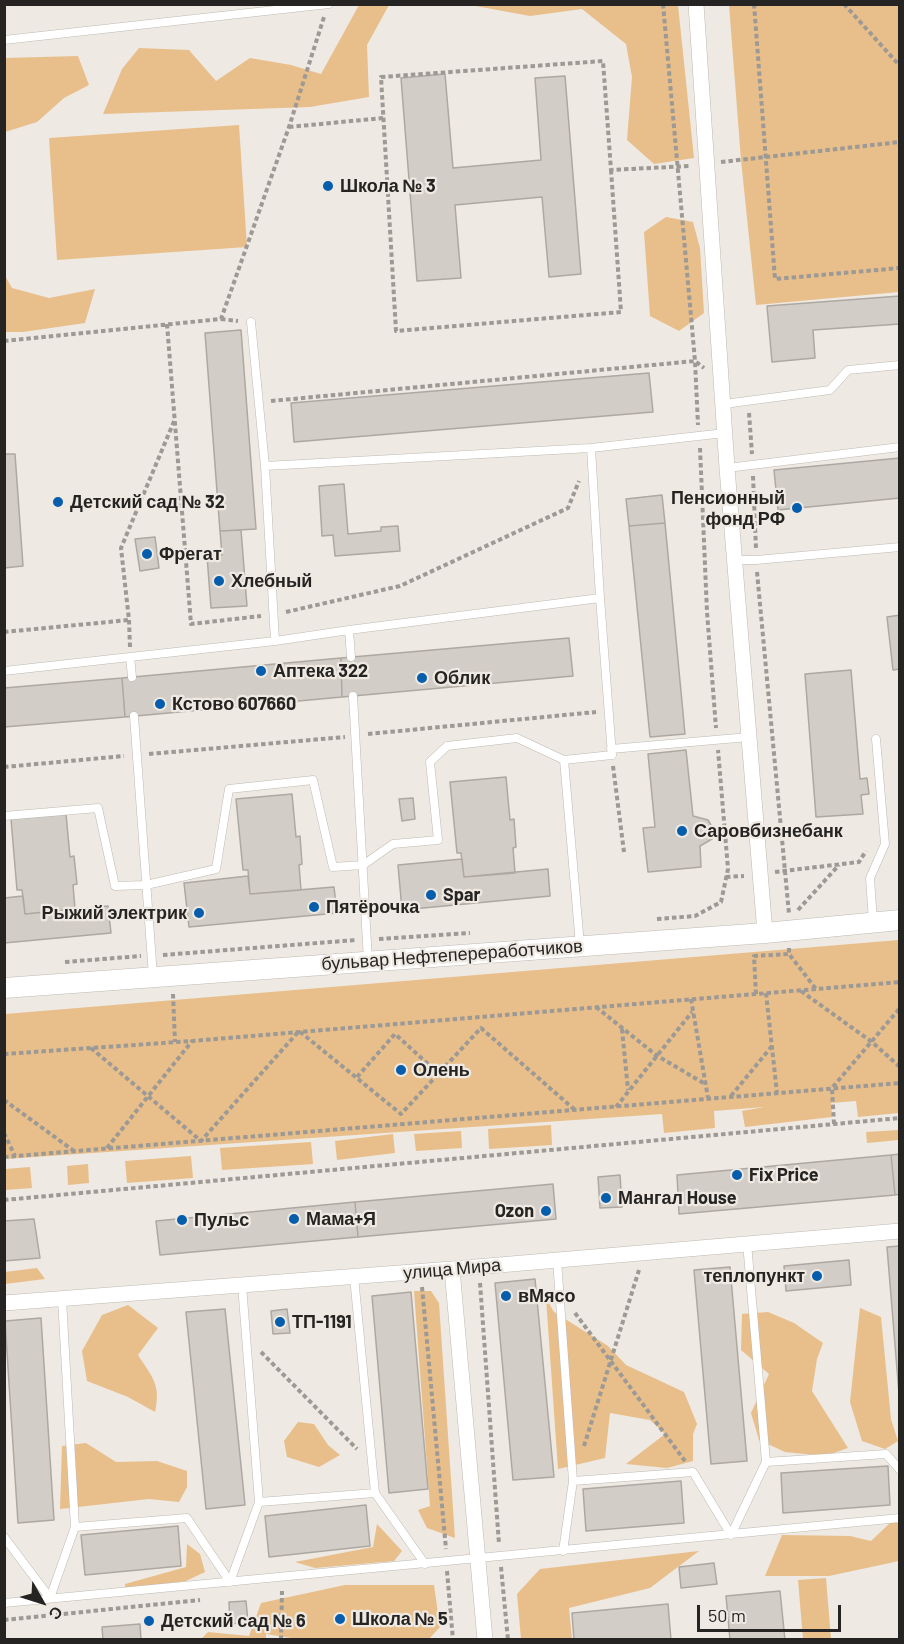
<!DOCTYPE html>
<html>
<head>
<meta charset="utf-8">
<style>
  body { margin:0 }
  #map { position:relative; width:904px; height:1644px; overflow:hidden; background:#eee9e2; font-family:Barlow,sans-serif }
  canvas { display:block }
  .frame { position:absolute; inset:0; border:6px solid #262422; pointer-events:none }
  .north { position:absolute; left:12px; top:1572px; width:60px; height:60px; -webkit-text-stroke:4px #eee9e2; paint-order:stroke; rotate:129deg; font-size:16px; font-weight:700; line-height:24px; text-align:center; color:#262422 }
  .north::after { content:''; display:block; margin:auto; width:21px; height:27px; background:#262422; clip-path:polygon(50% 0,100% 100%,50% 72%,0 100%) }
  .scale { position:absolute; left:697px; top:1605px; width:144px; height:27px; box-sizing:border-box; border:3px solid #262422; border-top:0; padding-left:8px; font-size:18px; line-height:21px; white-space:nowrap; color:#262422; -webkit-text-stroke:4px #eee9e2; paint-order:stroke }
</style>
</head>
<body>
<div id="map">
<canvas width="904" height="1644"></canvas>
<div class="frame"></div>
<div class="north">С</div>
<div class="scale">50 m</div>
</div>
<script>
const g = document.querySelector('canvas').getContext('2d');
g.lineJoin = 'round';
function paint(path, color) { g.fillStyle = color; g.fill(path, 'evenodd'); }
function strokePath(path, color, width, dash) { g.strokeStyle = color; g.lineWidth = width; g.lineCap = dash ? 'butt' : 'round'; g.setLineDash(dash || []); g.stroke(path); }
function drawText(font, color, halo, rows, align = 'center') {
  g.font = font + ' Barlow,sans-serif'; g.lineWidth = 4.5; g.setLineDash([]); g.textBaseline = 'middle'; g.strokeStyle = halo; g.fillStyle = color; for (const [text, x, y, turn = 0] of rows) {
    g.save(); g.translate(x, y); g.rotate((+turn || 0) * Math.PI / 180); g.textAlign = isNaN(turn) ? turn : align; if (halo) g.strokeText(text, 0, 0); g.fillText(text, 0, 0); g.restore();
  }
}
const green = new Path2D(`
  M359,5H389L367,45L369,97L310,107L103,114L122,69L139,48L189,50L216,81L250,58L291,65L321,74Z
  M470,5H678L694,158L654,164L627,140L632,77L626,44L582,9L530,16Z
  M729,5H899V292L756,305L741,160Z
  M78,56L89,85L64,98L37,122L5,132V58Z
  M239,125L247,247L57,260L49,138Z
  M666,217L693,222L700,248L704,313L679,331L650,316L644,232Z
  M4,274L12,288L49,298L95,289L85,323L23,332H5Z
  M899,940V1113L858,1117L856,1101L831,1103L832,1117L745,1127L742,1111L764,1107L714,1111L715,1128L664,1133L662,1114L5,1159V1014Z
  M551,1125L552,1145L489,1149L488,1129Z
  M899,1130V1140L867,1143L866,1132Z
  M461,1131L462,1148L416,1151L414,1134Z
  M393,1134L395,1153L337,1160L335,1141Z
  M311,1142L313,1164L222,1170L220,1148Z
  M191,1156L193,1178L127,1183L125,1161Z
  M88,1164L89,1183L68,1185L67,1166Z
  M30,1167L32,1188L5,1190V1169Z
  M37,1268L45,1279L5,1284V1272Z
  M414,1291H431L439,1303L455,1538L427,1528L418,1510L430,1506Z
  M546,1298L554,1312L608,1346L626,1365L684,1392L697,1424L693,1434V1461L667,1468L626,1464L665,1434L650,1420L610,1413L605,1458L558,1469Z
  M128,1305L158,1328L138,1355C153,1378 161,1385 155,1412L128,1397L87,1381L82,1351L102,1315Z
  M860,1308L881,1317L891,1419L898,1441L885,1449L862,1441L850,1402Z
  M768,1312L794,1323L823,1343L817,1359L812,1391L848,1448L825,1456L785,1452L759,1440L751,1413L769,1374L741,1350L742,1314Z
  M298,1422L314,1424L328,1445L340,1455L319,1467L287,1457L284,1441Z
  M86,1443L116,1462L157,1461L187,1471V1487L179,1502L149,1499L60,1509L62,1446Z
  M890,1523H899V1561L829,1576H765L782,1535L850,1536L871,1541Z
  M377,1524L402,1551L394,1561L315,1568L295,1562L373,1547Z
  M187,1544L200,1554L205,1572L186,1581L125,1589V1584L186,1567Z
  M699,1551L650,1588L569,1608L572,1639H521L517,1594L540,1569Z
  M826,1578L831,1639H803L798,1580Z
  M345,1585H434L440,1627L429,1639L303,1640L266,1634V1639H201L208,1632L249,1636L261,1603Z`);
const building = new Path2D(`
  M445,74L453,168L541,160L535,78L565,76L581,274L549,277L542,197L455,205L461,278L417,281L401,78Z
  M900,296V324L813,330L815,358L772,362L767,306Z
  M241,330L256,529L220,531L205,333Z
  M649,373L653,412L294,442L291,403Z
  M4,454H15L23,566L4,568Z
  M900,458V498L778,510L774,470Z
  M344,484L348,534L381,531V527L398,526L400,551L335,556L333,535L322,536L319,486Z
  M662,495L665,523L629,526L626,499Z
  M665,523L685,734L650,737L629,526Z
  M241,530L247,606L211,608L207,556L222,555L220,531Z
  M155,537L159,568L140,571L135,539Z
  M900,615V669L893,670L887,617Z
  M569,638L573,676L342,697L341,658Z
  M341,658L342,697L125,717L122,678Z
  M851,670L860,779L867,778L869,794L861,795L863,814L816,817L805,674Z
  M122,678L125,717L4,727V688Z
  M686,750L693,816L708,820L714,830L712,839L700,846L701,867L648,872L643,828L655,827L648,754Z
  M506,777L510,820L514,819L516,847L513,848L515,873L464,877L461,853H457L450,782Z
  M292,794L296,837L300,836L302,864L299,865L301,890L250,894L248,870H243L236,799Z
  M413,798L415,819L402,821L399,799Z
  M66,814L70,857L74,856L77,884L73,885L75,909L25,914L22,890H17L11,819Z
  M462,859L464,877L548,869L550,896L402,910L398,865Z
  M248,876L250,894L334,887L337,913L189,927L184,883Z
  M23,896L25,914L108,906L111,933L4,943V898Z
  M900,1154V1194L895,1195L891,1155Z
  M891,1155L895,1195L679,1214L677,1175Z
  M620,1175L622,1207L600,1208L598,1177Z
  M553,1184L556,1219L358,1237L355,1202Z
  M355,1202L358,1237L160,1255L156,1221Z
  M34,1219L40,1258L4,1261V1221Z
  M900,1246V1406L887,1247Z
  M849,1260L851,1285L786,1291L784,1266Z
  M730,1267L747,1461L711,1464L694,1270Z
  M535,1279L554,1477L513,1480L495,1283Z
  M411,1292L428,1489L389,1493L372,1296Z
  M225,1309L245,1505L206,1509L186,1312Z
  M287,1309L290,1333L273,1334L271,1311Z
  M41,1318L54,1520L18,1523L5,1321Z
  M888,1466L890,1505L783,1513L781,1473Z
  M681,1481L684,1523L586,1531L583,1489Z
  M366,1505L370,1546L269,1557L265,1516Z
  M178,1526L181,1566L85,1575L81,1535Z
  M714,1563L717,1584L681,1588L679,1567Z
  M780,1591L785,1640H730L726,1596Z
  M246,1601L248,1622L230,1624L229,1602Z
  M668,1604L671,1640H574L572,1613Z
  M140,1624L141,1640H103L102,1627Z`);
const path = new Path2D(`
  M663,4L695,361L698,425
  M754,4L775,279L900,268
  M844,4L900,66
  M289,127L383,118
  M721,162L900,142
  M611,170L621,312L396,331L381,77L603,61L611,170L690,166
  M221,319L238,321
  M167,324L191,624L261,616
  M4,341L221,319L289,127L324,17
  M271,401L695,361L704,368
  M749,413L752,454
  M700,448L707,612L716,728
  M753,476L756,549
  M757,572L789,914
  M286,612L400,586L568,508L579,481
  M4,632L129,620
  M130,647L129,620L121,548L175,419
  M368,734L596,712
  M149,754L345,737
  M613,766L624,852
  M4,767L124,756
  M775,872L859,862L866,851
  M726,877L744,876
  M798,910L839,865
  M657,919L695,916L721,902L728,869L718,750
  M379,939L470,933
  M789,948V954L816,989
  M163,955L356,940
  M65,962L141,956
  M801,991L872,1042L900,1067
  M766,993L777,1093
  M173,994L175,1042
  M756,994L754,956L789,954
  M691,999L708,1098
  M596,1007L656,1055L705,1084
  M622,1029L628,1090
  M91,1048L201,1141L299,1031L401,1114L481,1028L575,1110
  M4,1054L192,1041L900,982
  M357,1077L395,1034L439,1074
  M731,1096L772,1046
  M4,1100L74,1151
  M616,1107L692,1012
  M834,1124L832,1088L900,1008
  M4,1133L15,1156
  M107,1148L192,1041
  M4,1157L900,1083
  M4,1200L900,1118
  M480,1283L499,1544
  M422,1287L446,1549
  M575,1313L685,1461
  M261,1352L357,1449
  M584,1446L639,1270
  M501,1567L508,1640
  M447,1571L453,1640
  M4,1620L200,1600
  M281,1640L282,1591`);
const service = new Path2D(`
  M4,40L329,4
  M251,322L265,466
  M724,404L830,390L848,370L900,365
  M727,468L900,447
  M735,560H756L900,547
  M349,630L600,598L591,448
  M275,641L265,466L591,448L725,433
  M4,671L130,657
  M132,677L130,657L275,641L349,630L351,657
  M353,696L368,961
  M134,716L153,976
  M611,749L749,737
  M564,760L580,945
  M4,816L98,808L115,886L146,885L216,869L229,789L313,780L333,867L363,865L393,844L438,840L430,762L447,746L517,738L564,760L612,755L600,598
  M873,922L870,878L885,844L876,739
  M747,1243L766,1462
  M557,1260L573,1481
  M354,1277L375,1493
  M259,1502L375,1493L425,1564
  M75,1527L187,1518L230,1582
  M4,1537L50,1598L75,1527L62,1299
  M563,1551L573,1481L693,1472L731,1535L766,1462L886,1454L900,1470
  M230,1582L259,1502L242,1285
  M4,1603L900,1518`);
const minor = new Path2D(`
  M696,4L727,468L765,933
  M452,1269L485,1640
  M4,1303L452,1269L900,1231`);
const tertiary = new Path2D(`
  M4,988L765,933L900,920`);
const markers = [
  [328,186,6,"#065dab"],
  [58,502,6,"#065dab"],
  [797,508,6,"#065dab"],
  [147,554,6,"#065dab"],
  [219,581,6,"#065dab"],
  [261,671,6,"#065dab"],
  [422,678,6,"#065dab"],
  [160,704,6,"#065dab"],
  [682,831,6,"#065dab"],
  [431,895,6,"#065dab"],
  [314,907,6,"#065dab"],
  [199,913,6,"#065dab"],
  [401,1070,6,"#065dab"],
  [737,1175,6,"#065dab"],
  [606,1198,6,"#065dab"],
  [546,1211,6,"#065dab"],
  [294,1219,6,"#065dab"],
  [182,1220,6,"#065dab"],
  [817,1276,6,"#065dab"],
  [506,1296,6,"#065dab"],
  [280,1322,6,"#065dab"],
  [340,1619,6,"#065dab"],
  [149,1621,6,"#065dab"]
];
const poiNames = [
  ["Школа № 3",340,186],
  ["Пенсионный",785,498,"right"],
  ["фонд РФ",785,519,"right"],
  ["Детский сад № 32",70,502],
  ["Фрегат",159,554],
  ["Хлебный",231,581],
  ["Аптека 322",273,671],
  ["Облик",434,678],
  ["Кстово 607660",172,704],
  ["Саровбизнебанк",694,831],
  ["Spar",443,895],
  ["Пятёрочка",326,907],
  ["Рыжий электрик",187,913,"right"],
  ["Олень",413,1070],
  ["Fix Price",749,1175],
  ["Мангал House",618,1198],
  ["Ozon",534,1211,"right"],
  ["Мама+Я",306,1219],
  ["Пульс",194,1220],
  ["теплопункт",805,1276,"right"],
  ["вМясо",518,1296],
  ["ТП-1191",292,1322],
  ["Школа № 5",352,1619],
  ["Детский сад № 6",161,1621]
];
const streetNames = [
  ["бульвар Нефтепереработчиков",452,955,-4],
  ["улица Мира",452,1269,-5]
];
paint(green, '#e8bf8b');
paint(building, '#d3cdc7');
strokePath(building, '#ada8a1', 1.5);
strokePath(service, '#beb9b2', 9);
strokePath(minor, '#beb9b2', 16);
strokePath(tertiary, '#beb9b2', 21);
strokePath(path, '#9d9994', 4, [4.5, 3]);
strokePath(service, '#fff', 8);
strokePath(minor, '#fff', 15);
strokePath(tertiary, '#fff', 20);
for (const [x, y, r, color] of markers) { const dot = new Path2D(); dot.arc(x, y, r, 0, 2 * Math.PI); g.fillStyle = color; g.fill(dot); strokePath(dot, '#eee9e2', 2); }
drawText('bold 18px', '#262422', '#eee9e2', poiNames, 'left');
drawText('18px', '#262422', '#eee9e2', streetNames);
</script>
</body>
</html>
